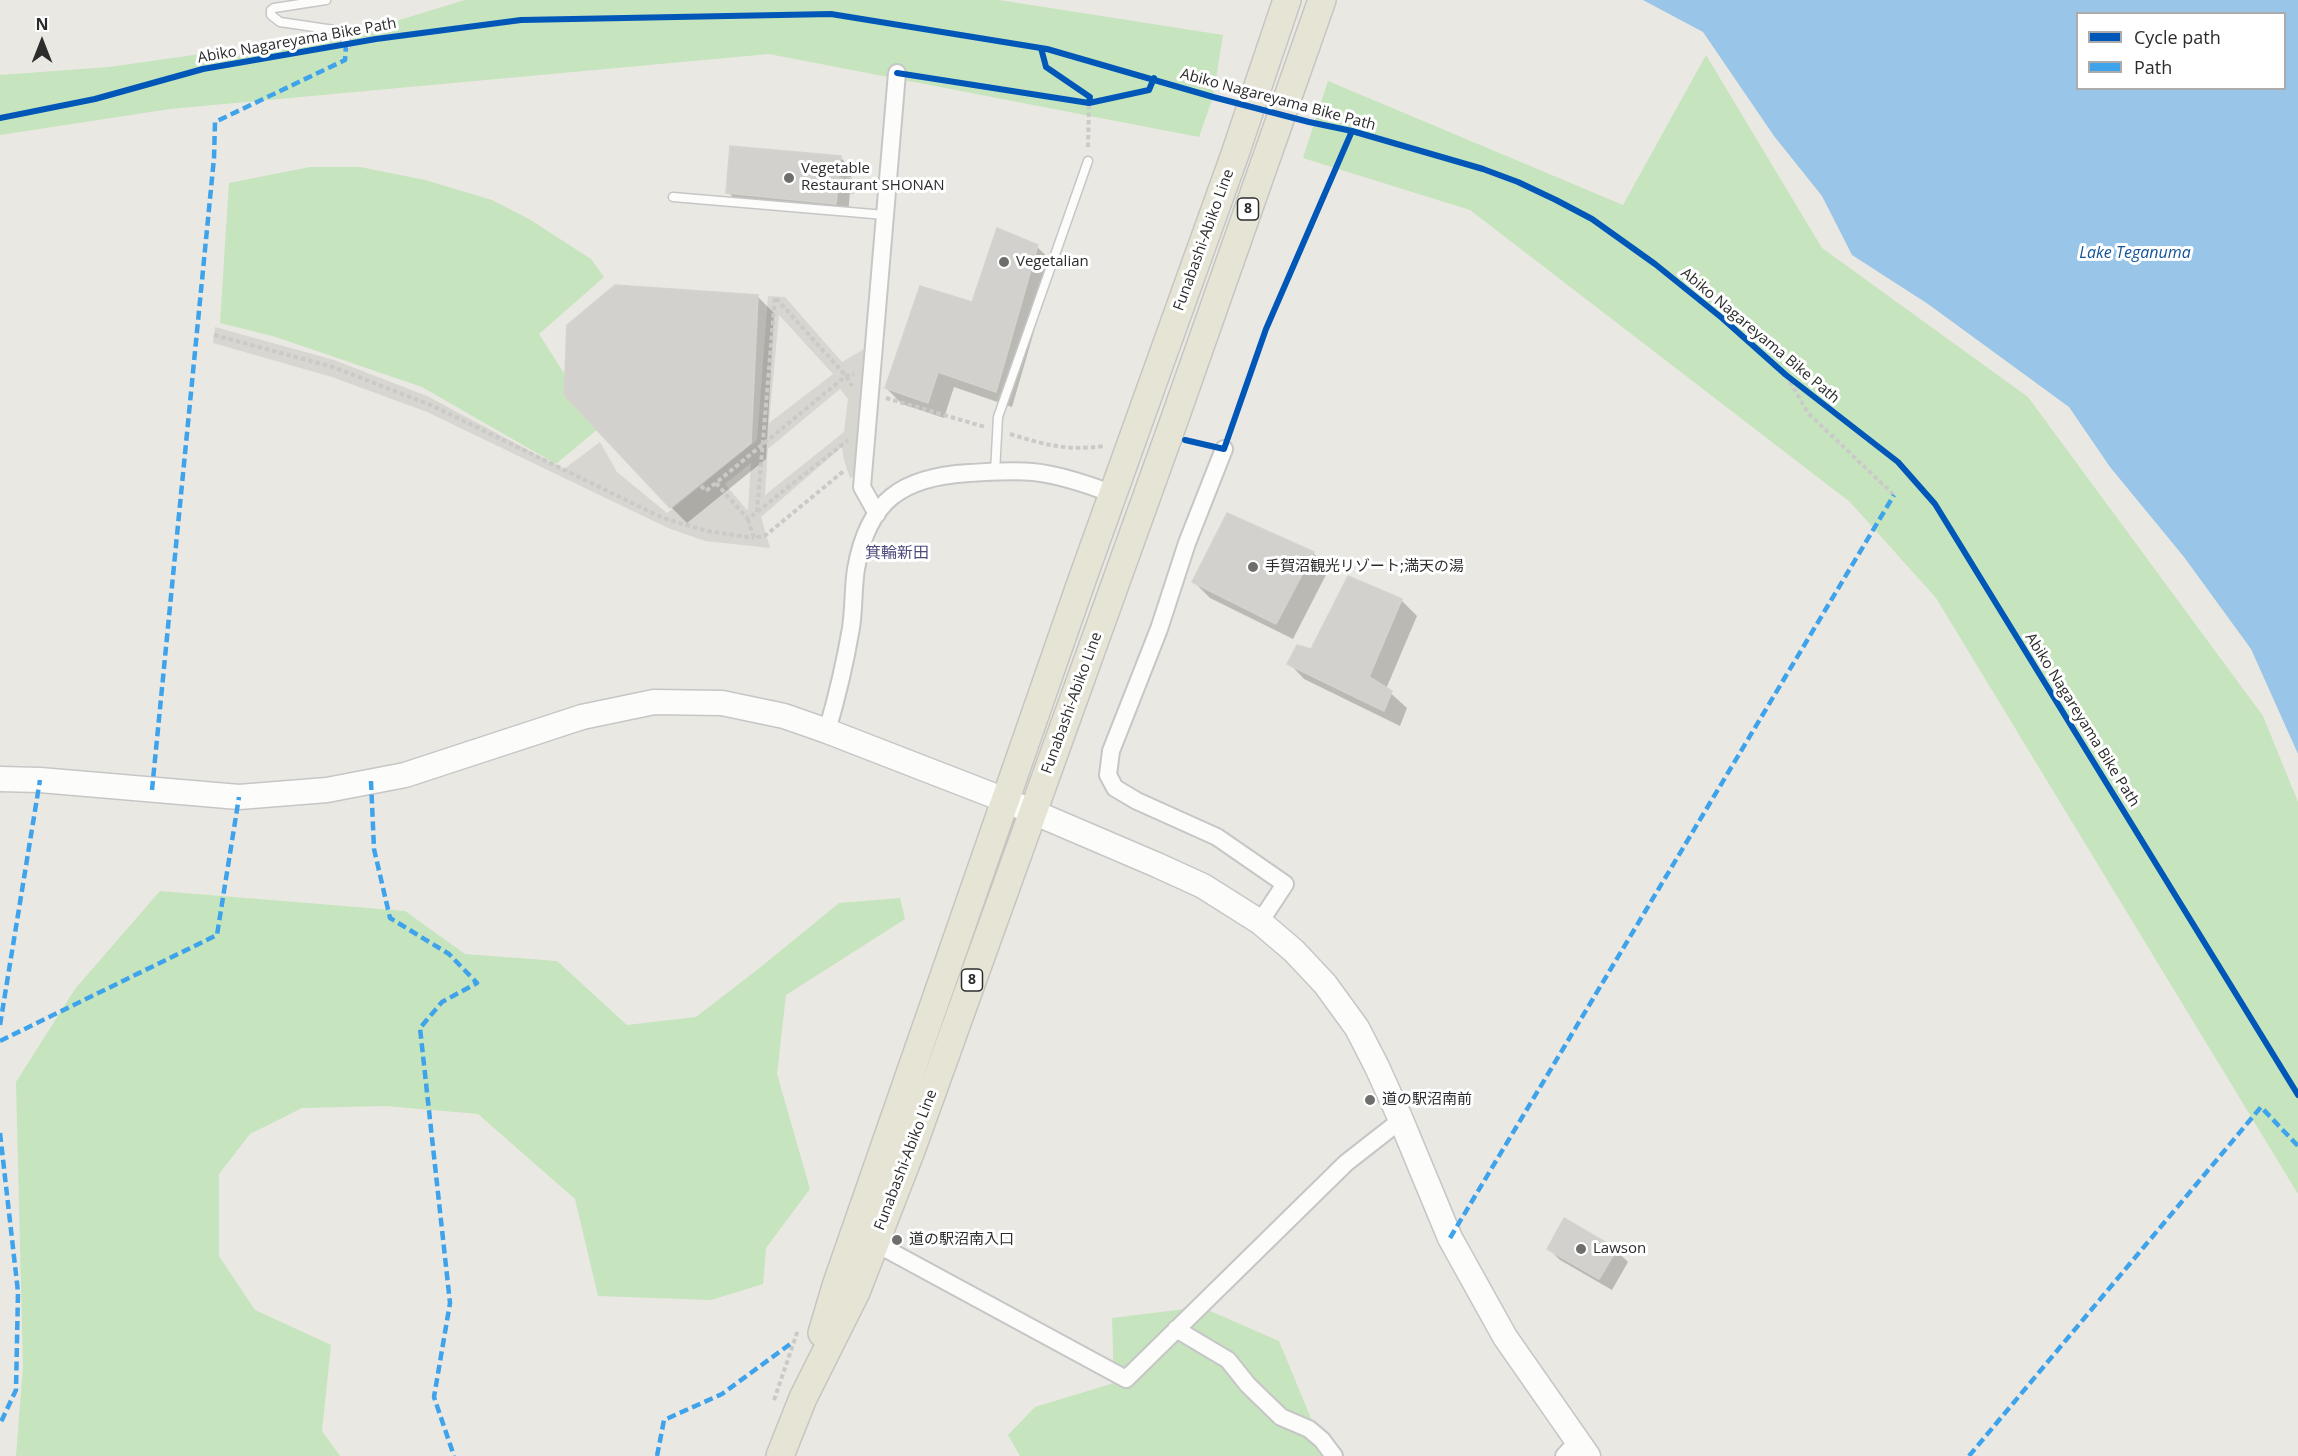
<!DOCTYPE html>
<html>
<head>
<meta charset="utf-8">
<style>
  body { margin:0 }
  #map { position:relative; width:2298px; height:1456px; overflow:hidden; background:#eae8e2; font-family:"Open Sans",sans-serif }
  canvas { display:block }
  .legend { position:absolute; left:2076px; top:12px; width:210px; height:78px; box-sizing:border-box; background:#fff; border:2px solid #ababab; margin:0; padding:8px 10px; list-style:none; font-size:18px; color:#2c2c2c }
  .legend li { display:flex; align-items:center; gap:12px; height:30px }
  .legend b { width:30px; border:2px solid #ababab }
  .north { position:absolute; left:12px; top:12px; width:60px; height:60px; -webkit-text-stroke:4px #fff; paint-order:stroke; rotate:0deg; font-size:16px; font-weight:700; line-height:24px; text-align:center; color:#2c2c2c }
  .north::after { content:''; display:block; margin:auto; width:21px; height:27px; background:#2c2c2c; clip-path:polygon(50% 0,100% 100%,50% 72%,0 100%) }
</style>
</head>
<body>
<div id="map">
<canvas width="2298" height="1456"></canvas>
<ul class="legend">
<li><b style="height:8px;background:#0057b8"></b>Cycle path</li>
<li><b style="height:8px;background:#3ea3eb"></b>Path</li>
</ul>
<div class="north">N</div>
</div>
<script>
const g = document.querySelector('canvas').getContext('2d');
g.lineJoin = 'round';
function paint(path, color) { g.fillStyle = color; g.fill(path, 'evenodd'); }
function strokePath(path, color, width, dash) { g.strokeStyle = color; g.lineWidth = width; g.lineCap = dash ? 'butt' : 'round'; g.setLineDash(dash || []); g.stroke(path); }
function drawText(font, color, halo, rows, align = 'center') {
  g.font = font + ' "Open Sans","Noto Sans JP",sans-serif'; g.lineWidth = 6; g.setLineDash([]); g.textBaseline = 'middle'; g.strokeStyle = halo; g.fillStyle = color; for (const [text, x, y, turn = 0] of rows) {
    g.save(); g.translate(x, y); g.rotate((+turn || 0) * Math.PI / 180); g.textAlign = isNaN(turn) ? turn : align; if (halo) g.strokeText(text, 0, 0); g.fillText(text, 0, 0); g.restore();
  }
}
const green = new Path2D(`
  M465,0H999L1223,35L1213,97L1199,137L769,54L170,109L0,135V75L109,67L363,31Z
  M1706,55L1822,248L2028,397L2263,716L2298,802V1194L1936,598L1850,502L1470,210L1303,158L1328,81L1623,205Z
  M310,167H360L425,180L492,200L529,219L591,259L604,277L539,334L599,428L556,464L422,387L276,337L220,323L229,183Z
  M160,891L405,911L465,954L557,961L627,1025L696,1017L762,966L839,903L900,898L905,919L786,995L777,1074L810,1189L766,1248L763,1284L711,1300L598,1296L575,1199L478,1114L386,1106L302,1108L250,1134L219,1174V1256L255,1310L331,1345L322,1431L340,1456H16L23,1366L16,1082L75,989Z
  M1201,1307L1279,1341L1310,1416L1321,1456H1020L1008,1435L1035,1407L1114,1383L1112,1318Z`);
const plaza = new Path2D(`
  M768,296L785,297L842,362L864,349L854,476L850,478L844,460L842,447L761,517L770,548L705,541L668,528L427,412L332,377L213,343L215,327L334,360L427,396L564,469L600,442L617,472L667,513L757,440ZM779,315L833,374L769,423ZM840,389L848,399L844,432L765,495L768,449ZM751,463L748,509L747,510L725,484Z`);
const water = new Path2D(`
  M1643,0H2298V754L2251,649L2184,557L2110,467L2069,407L1928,304L1852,255L1822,196L1774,136L1703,32ZM2078,14H2284V88H2078Z`);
const shadow = new Path2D(`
  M840,157L852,169L848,215L740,204L728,192Z
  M1037,247L1054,263L1012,407L954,387L944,418L902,404L886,388L973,303Z
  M758,297L774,313L766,459L687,523L671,507Z
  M1313,553L1329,569L1293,639L1210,598L1194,582Z
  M1401,600L1417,616L1386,689L1407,708L1400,726L1304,679L1289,663Z
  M1548,1248L1616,1250L1628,1262L1612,1290L1560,1260Z`);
const building = new Path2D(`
  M730,146L841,156L836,204L726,193Z
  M997,228L1038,245L996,392L938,372L928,403L885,388L920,286L972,302Z
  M615,285L758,295L751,443L670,508L564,395L567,325Z
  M1227,513L1314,552L1276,624L1192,582Z
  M1348,576L1402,599L1369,677L1392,691L1384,711L1287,664L1297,645L1311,649Z
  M1564,1218L1617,1249L1599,1279L1547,1249Z`);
const path = new Path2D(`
  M1088,147L1089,103
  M839,179H851L852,197
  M214,335L333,367L433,406L663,518L707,531L754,538
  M1786,375L1808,413L1894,495
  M886,398L985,427
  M1010,434C1046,445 1066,451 1105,446
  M716,483L748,519L848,440
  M701,486L706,491L846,376L854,374
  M757,512L775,297L846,376L852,386
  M748,519L754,538L766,535L845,470
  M774,1400L798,1330`);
const lane = new Path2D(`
  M326,0L274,8L271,10V15L280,22L341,31L345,35L346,45
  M673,197L885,215
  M995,472L998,417L1088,161`);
const street = new Path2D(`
  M1224,449L1187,543L1159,629L1111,751L1108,775L1115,788L1137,801L1217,837L1285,884L1260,922
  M877,514L862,487L897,73
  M827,731C837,697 845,663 851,628C854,608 853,588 856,569C868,500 902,477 969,473C990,472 1013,470 1033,472C1061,475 1087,484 1113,494
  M875,1243L1126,1379L1346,1163L1401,1120
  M1176,1329L1228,1360L1248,1385L1281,1417L1309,1429L1322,1440L1334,1456
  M1564,1456L1577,1442`);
const secondary = new Path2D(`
  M0,779L40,780L239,797L327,790L405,775L582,717L654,702L722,703L784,716L827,731L1005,800L1157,865L1203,886L1260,922L1294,951L1325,984L1357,1028L1377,1067L1401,1120L1450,1238L1505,1337L1588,1456`);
const primary = new Path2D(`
  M822,1333L836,1286L1082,580L1235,154L1287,0
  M780,1456L803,1398L856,1292L912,1148L1175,418L1322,0`);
const quiet = new Path2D(`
  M371,781L374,849L390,918L449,954L477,983L442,1002L420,1028L450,1303L434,1397L454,1456
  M152,790L214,158L215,122L345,60L346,45
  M0,1025L40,780
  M0,1041L217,935L239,797
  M0,1133L18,1292L16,1390L0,1424
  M1450,1238L1894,495
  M657,1456L664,1420L722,1394L793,1342
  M1969,1456L2261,1107L2298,1146`);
const cycleway = new Path2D(`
  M1041,48L1046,67L1090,97L1089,103
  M897,73L1089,103L1149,90L1154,78
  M0,118L95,99L203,69L376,39L521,20L831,14L1047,49L1213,97L1309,122L1352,131L1483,169L1518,182L1556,200L1592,219L1655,264L1722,318L1786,375L1898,462L1935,504L2298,1095
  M1185,440L1224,449L1266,329L1352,131`);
const markers = [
  [789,178,6,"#6e6e6c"],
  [1004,262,6,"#6e6e6c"],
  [1253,567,6,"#6e6e6c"],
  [1370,1100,6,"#6e6e6c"],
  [897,1240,6,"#6e6e6c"],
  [1581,1249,6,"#6e6e6c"]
];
const shields = [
  [1248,209,21],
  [972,980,21]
];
const shieldNames = [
  ["8",1248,209],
  ["8",972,980]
];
const streetNames = [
  ["Abiko Nagareyama Bike Path",297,41,-10],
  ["Abiko Nagareyama Bike Path",1278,100,15],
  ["Funabashi-Abiko Line",1204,240,-70],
  ["Abiko Nagareyama Bike Path",1760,336,40],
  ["Funabashi-Abiko Line",1072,703,-70],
  ["Abiko Nagareyama Bike Path",2082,720,58],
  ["Funabashi-Abiko Line",906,1160,-69]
];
const poiNames = [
  ["Vegetable",801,169],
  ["Restaurant SHONAN",801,186],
  ["Vegetalian",1016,262],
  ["手賀沼観光リゾート;満天の湯",1265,567],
  ["道の駅沼南前",1382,1100],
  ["道の駅沼南入口",909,1240],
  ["Lawson",1593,1249]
];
const waterNames = [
  ["Lake Teganuma",2135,253]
];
const neighbourhoodNames = [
  ["箕輪新田",897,553]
];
paint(green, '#c6e4bd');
paint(plaza, '#d8d6d0');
paint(water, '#99c6e8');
paint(shadow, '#0003');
paint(building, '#d3d1cd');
strokePath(building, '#d5d3ce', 1.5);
strokePath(lane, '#c7c6c7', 11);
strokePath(street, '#c7c6c7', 20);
strokePath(secondary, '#c7c6c7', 27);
strokePath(primary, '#c6c5c2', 30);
strokePath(path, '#cacac9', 4, [4.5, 3]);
strokePath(lane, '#fcfcfb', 8);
strokePath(street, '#fcfcfb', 16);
strokePath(secondary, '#fcfcfb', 24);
strokePath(primary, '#e6e5d5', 27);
strokePath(quiet, '#3ea3eb', 4.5, [9, 4.5]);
strokePath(cycleway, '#0057b8', 6);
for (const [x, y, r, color] of markers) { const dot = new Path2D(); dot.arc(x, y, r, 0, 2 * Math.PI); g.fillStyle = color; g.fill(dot); strokePath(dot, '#fff', 2); }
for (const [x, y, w] of shields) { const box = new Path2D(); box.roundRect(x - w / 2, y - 11, w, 22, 4.5); g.fillStyle = '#fff'; g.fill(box); strokePath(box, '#2c2c2c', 1.5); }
drawText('bold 14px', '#2c2c2c', null, shieldNames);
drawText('15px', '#2c2c2c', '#fff', streetNames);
drawText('15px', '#2c2c2c', '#fff', poiNames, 'left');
drawText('italic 16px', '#12539a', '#fff', waterNames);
drawText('16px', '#4d4d7c', '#fff', neighbourhoodNames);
</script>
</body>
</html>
